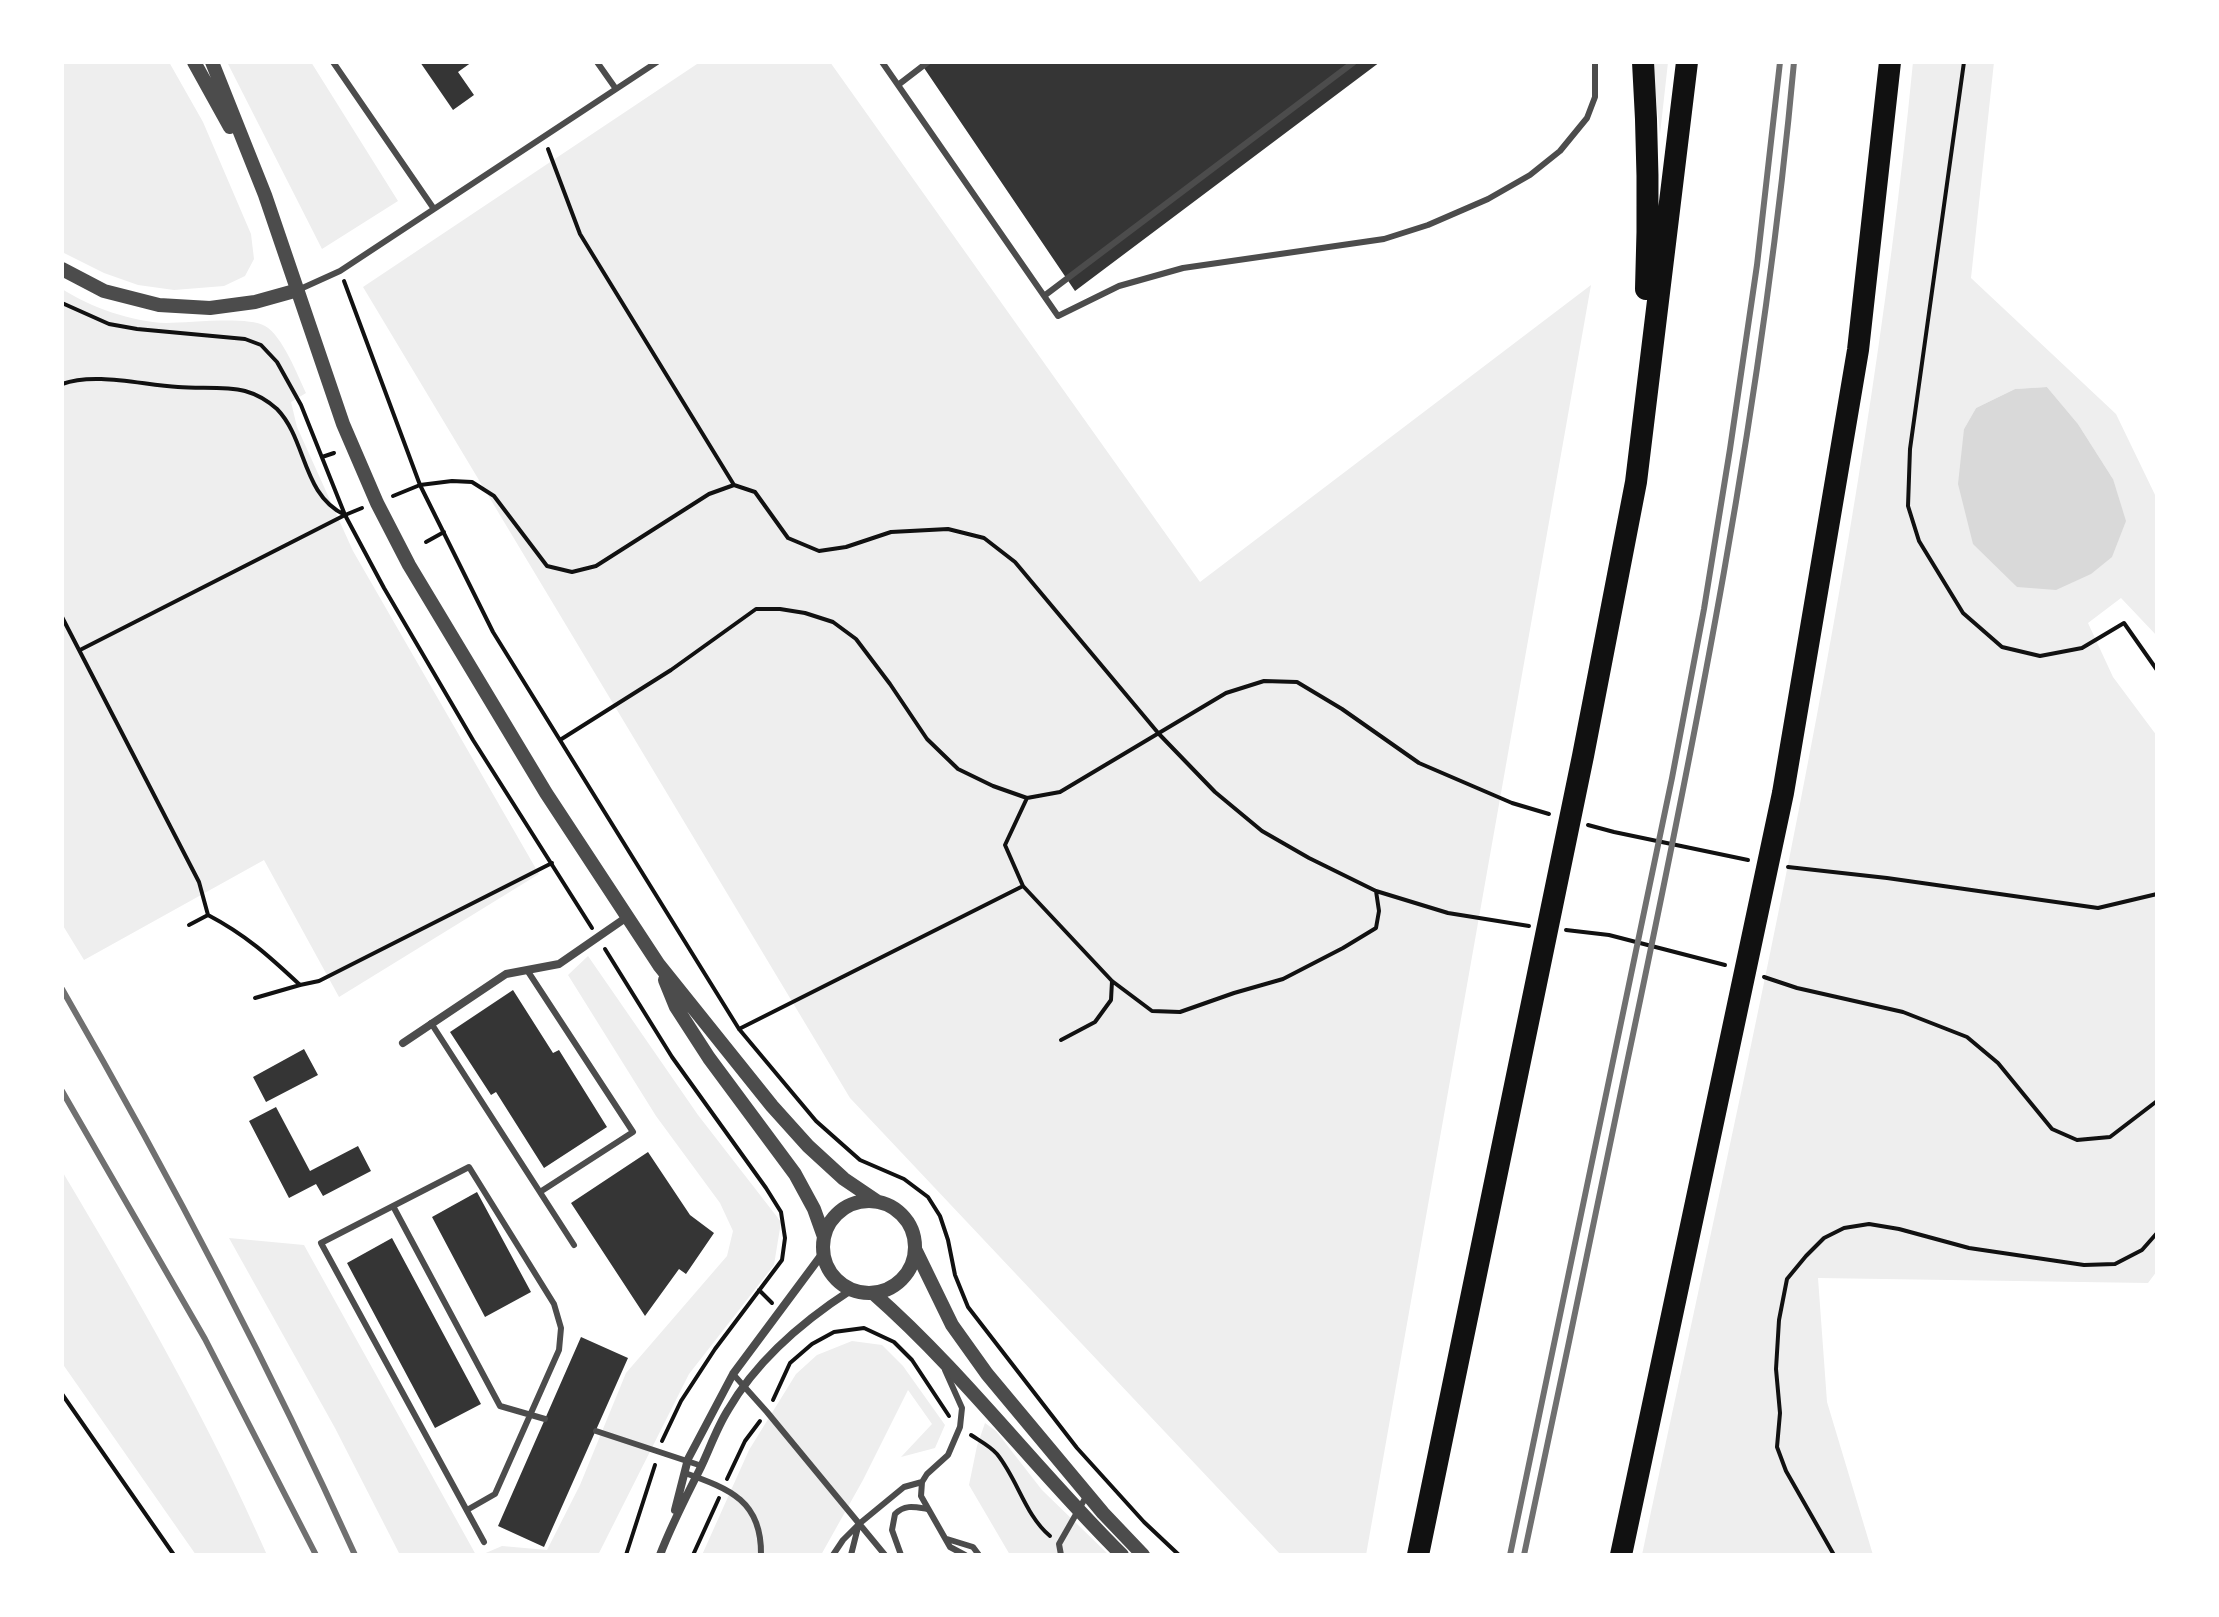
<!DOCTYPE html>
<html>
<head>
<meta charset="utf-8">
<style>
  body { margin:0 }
  #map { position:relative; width:2219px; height:1617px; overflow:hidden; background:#fff; font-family:Poppins,sans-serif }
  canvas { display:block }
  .frame { position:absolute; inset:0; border:64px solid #fff; pointer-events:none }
</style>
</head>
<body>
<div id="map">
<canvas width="2219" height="1617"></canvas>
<div class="frame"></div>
</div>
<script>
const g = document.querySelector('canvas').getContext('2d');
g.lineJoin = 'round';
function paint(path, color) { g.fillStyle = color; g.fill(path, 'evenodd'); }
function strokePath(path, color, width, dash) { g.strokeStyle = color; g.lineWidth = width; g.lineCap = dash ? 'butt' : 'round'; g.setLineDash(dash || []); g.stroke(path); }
const green = new Path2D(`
  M62,62H169L203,122L251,234L254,259L245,276L224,286L174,290L138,285L104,273L62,252Z
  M227,62H311L398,201L322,249Z
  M700,62H830L1200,582L1591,285L1366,1555H1281L850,1098L363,287Z
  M1652,62H1668L1660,134Z
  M1913,62H1994L1971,278L2116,414L2157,499V636L2121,598L2088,623L2113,677L2157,736V1271L2148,1283L1818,1278L1827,1402L1873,1555H1642C1747,1060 1864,566 1913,62ZM2047,387L2078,424L2113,479L1964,429L1976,408L2015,389Z
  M62,289C90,307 132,322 166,323C189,323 247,316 265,326C282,335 298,376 306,393L291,402L297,427L353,551L539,874L339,997L264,860L84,960L62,924Z
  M588,956L698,1115L781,1222L774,1265L689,1374L598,1555H481L502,1546L547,1550L580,1485L626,1373L727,1256L733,1231L720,1203L656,1116L568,975Z
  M62,1171C136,1295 209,1422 267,1555H196L62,1363Z
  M229,1238L304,1245L476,1555H400L335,1428Z
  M852,1341L882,1345L903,1366L945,1425L935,1448L901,1457L932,1424L908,1390L863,1480L821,1555H702L749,1450L796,1374L817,1355Z
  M985,1423L996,1431L1042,1490L1109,1555H1010L969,1485L977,1446Z`);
const water = new Path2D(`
  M2047,387L2078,424L2113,479L2126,521L2112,557L2091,574L2056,590L2017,587L1973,544L1958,484L1964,429L1976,408L2015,389Z`);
const building = new Path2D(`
  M420,62H472L458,72L474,95L453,110Z
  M920,62H1380L1075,291Z
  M513,990L553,1053L559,1050L607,1127L544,1168L496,1092L491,1095L450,1032Z
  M304,1049L318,1075L266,1102L253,1077Z
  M276,1107L310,1171L358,1146L371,1171L323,1196L316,1184L289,1198L249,1121Z
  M648,1152L690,1215L714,1233L686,1274L679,1269L645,1316L571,1203Z
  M477,1192L531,1292L485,1317L432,1217Z
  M392,1238L481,1404L435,1428L347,1263Z
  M581,1337L628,1358L544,1547L498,1526Z`);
const path = new Path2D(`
  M1964,62L1910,449L1908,506L1919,541L1963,613L2002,647L2040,656L2082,648L2124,623L2157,670
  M548,149L580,234L734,485
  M344,281L420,485L493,632L739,1029L816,1121L860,1160L904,1179L928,1197L940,1216L948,1240L955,1275L968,1307L1077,1448L1144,1522L1179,1555
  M62,303L109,324L137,329L245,339L261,345L277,362L301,405L345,515L384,588L473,740L592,928
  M62,384C95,372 142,385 178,387C199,389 224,386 245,391C256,394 268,401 277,409C307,440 302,495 345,515
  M322,457L334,453
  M393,496L420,485L452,481L472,482L494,496L547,566L572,572L596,566L709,494L734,485L755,492L788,538L819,551L846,547L891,532L948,529L984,538L1015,562L1159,734L1215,792L1262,831L1309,858L1376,891L1448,913L1529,926
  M426,542L444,532
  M62,617L199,882L208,915C246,935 269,956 300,985L319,981L552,863
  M80,650L345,515L362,508
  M560,740L671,670L756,609H780L805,613L833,622L856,639L890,684L927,739L958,769L993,786L1027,798L1060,792L1226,693L1264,681L1297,682L1342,709L1419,763L1512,803L1549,814
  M1027,798L1005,845L1023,886L1112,981L1152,1011L1180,1012L1234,993L1283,979L1343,948L1376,928L1379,911L1376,891
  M1588,825L1614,832L1748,860
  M1788,867L1887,878L2098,908L2157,894
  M189,925L208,915
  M1566,930L1609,935L1725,965
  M605,949L672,1057L766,1188L781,1212L785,1238L782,1260L715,1349L681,1401L662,1441
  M1764,977L1797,988L1903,1012L1967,1037L1998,1063L2052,1129L2077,1140L2110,1137L2157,1101
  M255,998L300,985
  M739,1029L1023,886
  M1061,1040L1095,1022L1111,1000L1112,981
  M759,1290L772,1303
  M62,1394L174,1555
  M773,1400L790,1363L812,1344L834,1332L864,1328L894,1342L912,1360L949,1416
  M971,1435C980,1441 990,1446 997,1454C1018,1480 1025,1515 1050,1536
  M727,1479L745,1441L760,1421
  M626,1555L655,1465
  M693,1555L719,1498
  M1834,1555L1786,1471L1777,1447L1780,1413L1776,1369L1779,1320L1787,1279L1806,1256L1824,1238L1844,1228L1869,1224L1899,1229L1969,1248L2084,1265L2115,1264L2142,1250L2157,1233`);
const service = new Path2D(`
  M333,62L434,209
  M597,62L616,89
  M882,62L1058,316L1119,286L1183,268L1384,239L1428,225L1488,199L1530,175L1560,151L1587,118L1595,97V62
  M898,85L928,62
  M298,290L340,271L657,62
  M1044,296L1354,62
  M527,970L633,1132L540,1192
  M431,1023L574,1245
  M393,1206L500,1406L545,1419
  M945,1370L962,1408L960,1427L948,1455L927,1474L922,1482L921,1496L950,1547L965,1555
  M733,1374L767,1412L885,1555
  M596,1431L702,1466
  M685,1473C730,1489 762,1501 761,1555
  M467,1510L495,1494L559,1350L561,1328L554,1304L469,1167L321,1243L484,1542
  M947,1539L973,1547L979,1555
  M833,1555L843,1540L859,1524L904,1487L922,1482
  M851,1555L858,1527
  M901,1555L892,1530L895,1514C905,1504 915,1507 927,1509
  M1061,1555L1059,1544L1087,1495`);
const minor = new Path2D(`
  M403,1043L506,974L559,964L627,917
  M675,1510L688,1459L733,1374L823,1253
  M660,1555C671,1526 685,1499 699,1471C709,1451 716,1429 728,1410C757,1360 803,1321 851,1290`);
const tertiary = new Path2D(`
  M194,62L230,127
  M212,62L265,195L343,424L377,503L409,565L546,793L659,965L772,1106L808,1146L844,1179L878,1202
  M62,269L104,291L159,305L210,308L255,302L298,290
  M665,980L676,1007L709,1058L795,1174L814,1209L824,1237
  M823 1247a46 46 0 1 1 92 0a46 46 0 1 1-92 0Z
  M916,1251L952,1325L987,1374L1103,1513L1143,1555
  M873,1293C963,1372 1037,1471 1122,1555`);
const motorway = new Path2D(`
  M1643,62C1648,138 1649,213 1646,289
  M1418,1555L1583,756L1636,482L1687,62
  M1621,1555L1783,793L1858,350L1890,62`);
const rail = new Path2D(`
  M62,989C168,1173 267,1361 355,1555
  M62,1091L205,1339L316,1555
  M1510,1555L1672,778L1704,609L1730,449L1757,265L1780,62
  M1524,1555C1558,1396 1591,1236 1624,1077C1695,741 1763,404 1794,62`);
paint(green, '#eee');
paint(water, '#d9d9d9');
paint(building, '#353535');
strokePath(path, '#111', 4);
strokePath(service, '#4c4c4c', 6);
strokePath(minor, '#4c4c4c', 8);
strokePath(tertiary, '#4c4c4c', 14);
strokePath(motorway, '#111', 22);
strokePath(rail, '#707070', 6);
</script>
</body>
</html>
